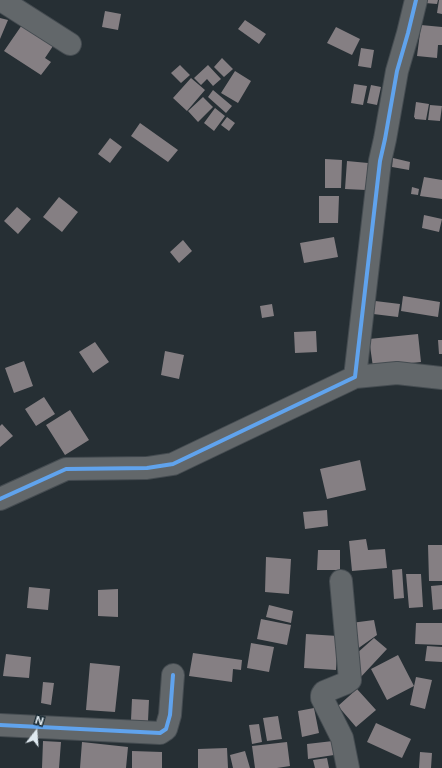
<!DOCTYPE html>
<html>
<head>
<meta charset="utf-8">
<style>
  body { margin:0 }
  #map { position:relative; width:442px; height:768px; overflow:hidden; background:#262f34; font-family:Inter,sans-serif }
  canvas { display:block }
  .north { position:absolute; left:16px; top:712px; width:40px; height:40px; -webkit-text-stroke:3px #16262f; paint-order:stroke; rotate:17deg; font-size:11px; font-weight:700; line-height:16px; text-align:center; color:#e0eaf0 }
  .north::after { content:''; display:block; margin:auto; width:14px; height:18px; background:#e0eaf0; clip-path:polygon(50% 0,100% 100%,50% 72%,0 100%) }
</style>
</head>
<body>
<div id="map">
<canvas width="442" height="768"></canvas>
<div class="north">N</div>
</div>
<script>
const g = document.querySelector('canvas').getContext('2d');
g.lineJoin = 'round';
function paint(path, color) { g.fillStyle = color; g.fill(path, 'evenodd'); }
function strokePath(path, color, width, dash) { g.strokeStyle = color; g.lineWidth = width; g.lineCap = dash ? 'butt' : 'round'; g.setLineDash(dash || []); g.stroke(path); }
const building = new Path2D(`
  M425,0H438L437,4L425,3Z
  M439,0H442V14L437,13Z
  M105,11L121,14L118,30L102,27Z
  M0,18L8,20L0,39Z
  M245,20L266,34L259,44L238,29Z
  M24,22L55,43L45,58L51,62L41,75L4,51Z
  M421,25L442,27V45H438L437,58L417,56Z
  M336,27L360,39L352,55L327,43Z
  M361,48L374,50L371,68L358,66Z
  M222,58L233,69L224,77L214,67Z
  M180,65L190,75L181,83L171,73Z
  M208,65L221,79L213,86L207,79L201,85L194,78Z
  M235,71L251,81L238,103L221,93Z
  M191,78L205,90L187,111L173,98Z
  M354,84L367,86L363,105L351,103Z
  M371,85L381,87L377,105L367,103Z
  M213,90L232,106L226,113L208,97Z
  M203,97L213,107L198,122L188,111Z
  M416,102L429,104L426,120L415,119V118L414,117Z
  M430,105L442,106L440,121L428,120Z
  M215,108L225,116L214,131L204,123Z
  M227,117L235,123L229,131L221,125Z
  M140,123L178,150L168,162L131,136Z
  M110,138L122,147L110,163L98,154Z
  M393,158L410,162L409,170L392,167Z
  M325,159L342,160L341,188H325Z
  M347,161L368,163L366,190L345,189Z
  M424,177L442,180V199L420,196Z
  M412,187L419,189L418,195L411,194Z
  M319,196H339L338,223H319Z
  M59,197L78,212L62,232L43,217Z
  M17,207L31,219L18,234L4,221Z
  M424,215L442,219L439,232L422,228Z
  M334,237L338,257L304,263L300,243Z
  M183,240L192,251L179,263L170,252Z
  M403,296L440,302L438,317L401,311Z
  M367,300L400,304L398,317L365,313Z
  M272,304L274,316L262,318L260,306Z
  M316,331L317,352L295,353L294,332Z
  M418,334L421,362L373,367L369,339Z
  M438,340H442V354H439Z
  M95,342L109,362L93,373L79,352Z
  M165,351L184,355L179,379L161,375Z
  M24,361L33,386L14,393L5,368Z
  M44,397L55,414L36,426L25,409Z
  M70,410L89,440L65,455L46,425Z
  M2,424L13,436L0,447V426Z
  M360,460L366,490L327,499L320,469Z
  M327,510L328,526L305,529L303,512Z
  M366,539L368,550L385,549L387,568L352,571L349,541Z
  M428,545H442V581H429Z
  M318,550H340V570H317Z
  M266,557L291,559L289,594L265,592Z
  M402,569L404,598L394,599L392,570Z
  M406,574H421L423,607L409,608Z
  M442,585V609L433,610L431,586Z
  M29,587L50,589L48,610L27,608Z
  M118,589V617L98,616V590Z
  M269,605L293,611L291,623L266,617Z
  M261,619L291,625L287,645L257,639Z
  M374,620L377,635L353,652L351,623Z
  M416,623H442V645L415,644Z
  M306,634L338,636L336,670L304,668Z
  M374,638L387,649L359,679L356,654Z
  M251,643L274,647L269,672L247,668Z
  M427,646L442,647V662L425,661Z
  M193,653L242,660L241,670L233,669L232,682L189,676Z
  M6,654L31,657L29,678L3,676Z
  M398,655L414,686L387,700L371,669Z
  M90,663L120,666L115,712L86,710Z
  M416,677L432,680L425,709L410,705Z
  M43,682L54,683L51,705L41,703Z
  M357,689L376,710L356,727L338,706Z
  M132,699L149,700L148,721L131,720Z
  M314,708L319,733L302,737L298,711Z
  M278,716L282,739L267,741L263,718Z
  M376,723L411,739L402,758L367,742Z
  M259,724L262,742L252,744L249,725Z
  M43,741L61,742L59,768H42Z
  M333,741L334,755L308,759L307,744Z
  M82,742L128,747L126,768H80Z
  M287,742L290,766L277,768H255L252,746Z
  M227,748L228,768H198V749Z
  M132,751L162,752V768H132Z
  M245,751L250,768H233L230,755Z
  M420,752L432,753L431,768H419Z
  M327,758L329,768H315L313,760Z`);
const minor = new Path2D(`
  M1,0L70,44
  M355,377L397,373L442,378
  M0,499L66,469L147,468L173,464L355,377L380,161L385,139L397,71L408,33L416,0
  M341,581L350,680L346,683L324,692L322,695V698L342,738L348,768
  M0,725L160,733L166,729L170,715L173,675`);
const cycleway = new Path2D(`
  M0,499L66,469L147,468L173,464L355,377L380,161L385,139L397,71L408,33L416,0
  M0,725L160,733L166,729L170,715L173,675`);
paint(building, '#857f83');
strokePath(minor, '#454c51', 24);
strokePath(minor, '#62676a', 22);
strokePath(cycleway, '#60a3ed', 4);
</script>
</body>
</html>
